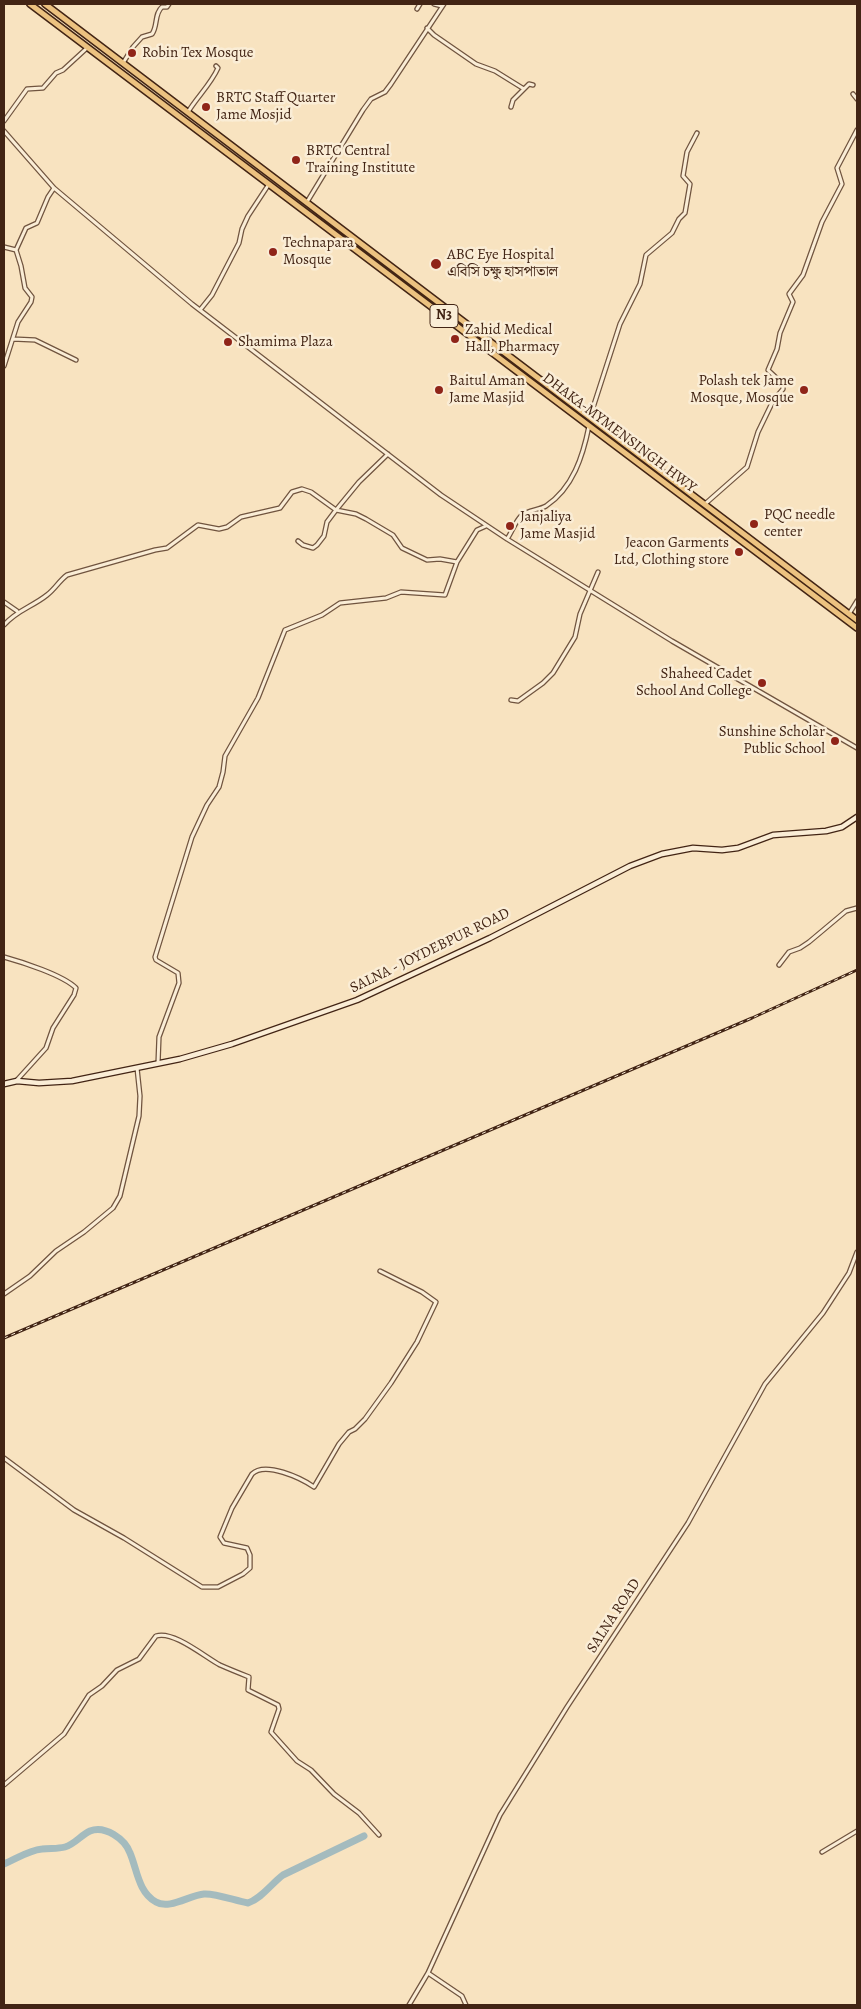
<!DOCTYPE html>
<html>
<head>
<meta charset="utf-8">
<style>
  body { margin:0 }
  #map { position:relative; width:861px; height:2009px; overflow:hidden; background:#f8e3c0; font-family:Alegreya,serif }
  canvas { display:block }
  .frame { position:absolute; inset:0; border:5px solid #422414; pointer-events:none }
</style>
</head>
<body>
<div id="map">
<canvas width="861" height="2009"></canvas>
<div class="frame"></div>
</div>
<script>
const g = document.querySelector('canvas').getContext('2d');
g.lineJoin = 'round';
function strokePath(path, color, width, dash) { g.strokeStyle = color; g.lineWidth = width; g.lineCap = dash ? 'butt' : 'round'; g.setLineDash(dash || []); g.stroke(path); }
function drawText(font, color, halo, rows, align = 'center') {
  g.font = font + ' Alegreya,"Noto Serif Bengali",serif'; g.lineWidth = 5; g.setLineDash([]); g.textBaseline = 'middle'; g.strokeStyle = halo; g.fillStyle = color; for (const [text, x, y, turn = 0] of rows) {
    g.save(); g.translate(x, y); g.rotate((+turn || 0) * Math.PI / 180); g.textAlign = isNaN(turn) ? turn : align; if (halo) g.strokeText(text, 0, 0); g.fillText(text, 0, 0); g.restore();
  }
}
const river = new Path2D(`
  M4,1864C16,1859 29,1850 42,1849C50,1848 58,1849 65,1847C75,1844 81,1835 90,1831C105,1825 125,1839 130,1853C137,1869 138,1892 156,1902C169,1910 190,1895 204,1894C215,1893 236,1901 248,1903C262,1898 271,1884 283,1875L364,1836`);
const minor = new Path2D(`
  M434,4L442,6
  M417,9L420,4
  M427,28L434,35L476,64L495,71L524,89L529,84L533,85
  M123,63L133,47L142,37L152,34C158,26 154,14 162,7H167L169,4
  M853,94L857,99
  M511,107L513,100L524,89
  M188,112C197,97 211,84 218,68L216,66
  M4,121L27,89L43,88L56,73L63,70L87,48
  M4,131L54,188L192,304L441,495L507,539L672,641L857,748
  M307,202L363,110L371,99L385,92L391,84L444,4
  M4,247L16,250L21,266L25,288L32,297L31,302L18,322L4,366
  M16,250L26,228L37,223L48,197L54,188
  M200,310L212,295L239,243L242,229L248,216L269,184
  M13,339L35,340L76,360
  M590,417L620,324L640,284L646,255L672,233L679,219L685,213L690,184L683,176L687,152L697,133
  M705,504L747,467L758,432L773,401L783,389V384L768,370L777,349L780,333L793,302L789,294L803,275L822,222L842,184L837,168L857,130
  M507,539C512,532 515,522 521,516C527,510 539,510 546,506C573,488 583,456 589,426
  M298,541L303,545L313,548L317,545L324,536L327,522L336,510L359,482L388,454
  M4,602L17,611
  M849,614L857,601
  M4,625C17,610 32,607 47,595C55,589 59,581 67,575L155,550L167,548L198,525L219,529L227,527L241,517L280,508L292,492L302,489L311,492L336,510L356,514L366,519L393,535L402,548L427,560L440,559L457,562L477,530L486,526
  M511,700L518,701L543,683L553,673L575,637L580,614L598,572
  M4,957C22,962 63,975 76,988L74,995L53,1028L46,1048L17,1080
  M779,965L789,952L800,948L809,942L846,911L857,908
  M158,1063L159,1037L179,983L178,973L156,960L155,957L192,837L207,805L219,787L223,772L225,756L258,698L285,630L322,615L340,603L386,598L401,592L445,595L457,562
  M4,1294L30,1276L56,1251L84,1232L113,1208L120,1196L139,1116L140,1096L137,1068
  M4,1458L74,1510L124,1538L202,1587H218L243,1574L250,1568V1555L247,1548L224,1543L220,1537L232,1508L252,1474C265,1461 301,1478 314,1487L339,1444L349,1432L355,1429L365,1419L391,1383L417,1342L436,1302L422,1292L380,1271
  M4,1785L64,1734L89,1695L102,1686L117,1670L139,1659L156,1636C173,1630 205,1657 220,1665C229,1669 239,1673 249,1677L248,1690L278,1705L279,1709L271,1732L297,1761L311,1770L334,1794L359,1813L379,1835
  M822,1852L857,1831
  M428,1973L462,1996L466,2005
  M409,2005L428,1973L500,1815L567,1707L688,1523L765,1384L823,1313L849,1273L857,1252`);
const secondary = new Path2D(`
  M4,1084L17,1081L39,1083L72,1081L180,1059L232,1044L357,1000L490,938L630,866L662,854L693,848L722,850L738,848L773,835L826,831L842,827L857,817`);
const trunk = new Path2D(`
  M30,4L857,628
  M45,4L857,620`);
const rail = new Path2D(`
  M4,1338L752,1018L857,970`);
const markers = [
  [132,53,5,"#8f2418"],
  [206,107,5,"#8f2418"],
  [296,160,5,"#8f2418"],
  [273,252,5,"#8f2418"],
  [436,264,6,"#8f2418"],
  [455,339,5,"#8f2418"],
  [228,342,5,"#8f2418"],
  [439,390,5,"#8f2418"],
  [804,390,5,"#8f2418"],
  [754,524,5,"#8f2418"],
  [510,526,5,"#8f2418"],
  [739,552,5,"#8f2418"],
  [762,683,5,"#8f2418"],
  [835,741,5,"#8f2418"]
];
const shields = [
  [444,316,28]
];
const shieldNames = [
  ["N3",444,316]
];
const poiNames = [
  ["Robin Tex Mosque",142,53],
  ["BRTC Staff Quarter",216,98],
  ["Jame Mosjid",216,115],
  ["BRTC Central",306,151],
  ["Training Institute",306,168],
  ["Technapara",283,243],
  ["Mosque",283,260],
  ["ABC Eye Hospital",447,255],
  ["এবিসি চক্ষু হাসপাতাল",447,272],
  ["Zahid Medical",465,330],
  ["Hall, Pharmacy",465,347],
  ["Shamima Plaza",238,342],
  ["Baitul Aman",449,381],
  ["Jame Masjid",449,398],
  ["Polash tek Jame",794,381,"right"],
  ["Mosque, Mosque",794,398,"right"],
  ["PQC needle",764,515],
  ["center",764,532],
  ["Janjaliya",520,517],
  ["Jame Masjid",520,534],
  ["Jeacon Garments",729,543,"right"],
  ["Ltd, Clothing store",729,560,"right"],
  ["Shaheed Cadet",752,674,"right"],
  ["School And College",752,691,"right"],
  ["Sunshine Scholar",825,732,"right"],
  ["Public School",825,749,"right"]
];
const streetNames = [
  ["DHAKA-MYMENSINGH HWY",619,433,37],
  ["SALNA - JOYDEBPUR ROAD",430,951,-26],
  ["SALNA ROAD",614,1616,-57]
];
strokePath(river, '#a4bbbe', 7);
strokePath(minor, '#70543f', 5.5);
strokePath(secondary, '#422414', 7);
strokePath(trunk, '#422414', 8);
strokePath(minor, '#faedd6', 3);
strokePath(secondary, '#faedd6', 4.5);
strokePath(trunk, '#ecc280', 5);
strokePath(rail, '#422414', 3);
strokePath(rail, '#faedd6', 1, [4]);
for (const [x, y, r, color] of markers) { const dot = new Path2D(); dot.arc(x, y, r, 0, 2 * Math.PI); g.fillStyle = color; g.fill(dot); strokePath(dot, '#faedd6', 2); }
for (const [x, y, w] of shields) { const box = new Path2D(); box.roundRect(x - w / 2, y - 11.5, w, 23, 4); g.fillStyle = '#faedd6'; g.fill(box); strokePath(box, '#422414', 1); }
drawText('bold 14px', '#422414', null, shieldNames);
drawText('15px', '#422414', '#faedd6', poiNames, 'left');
drawText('15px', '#422414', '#faedd6', streetNames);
</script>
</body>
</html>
